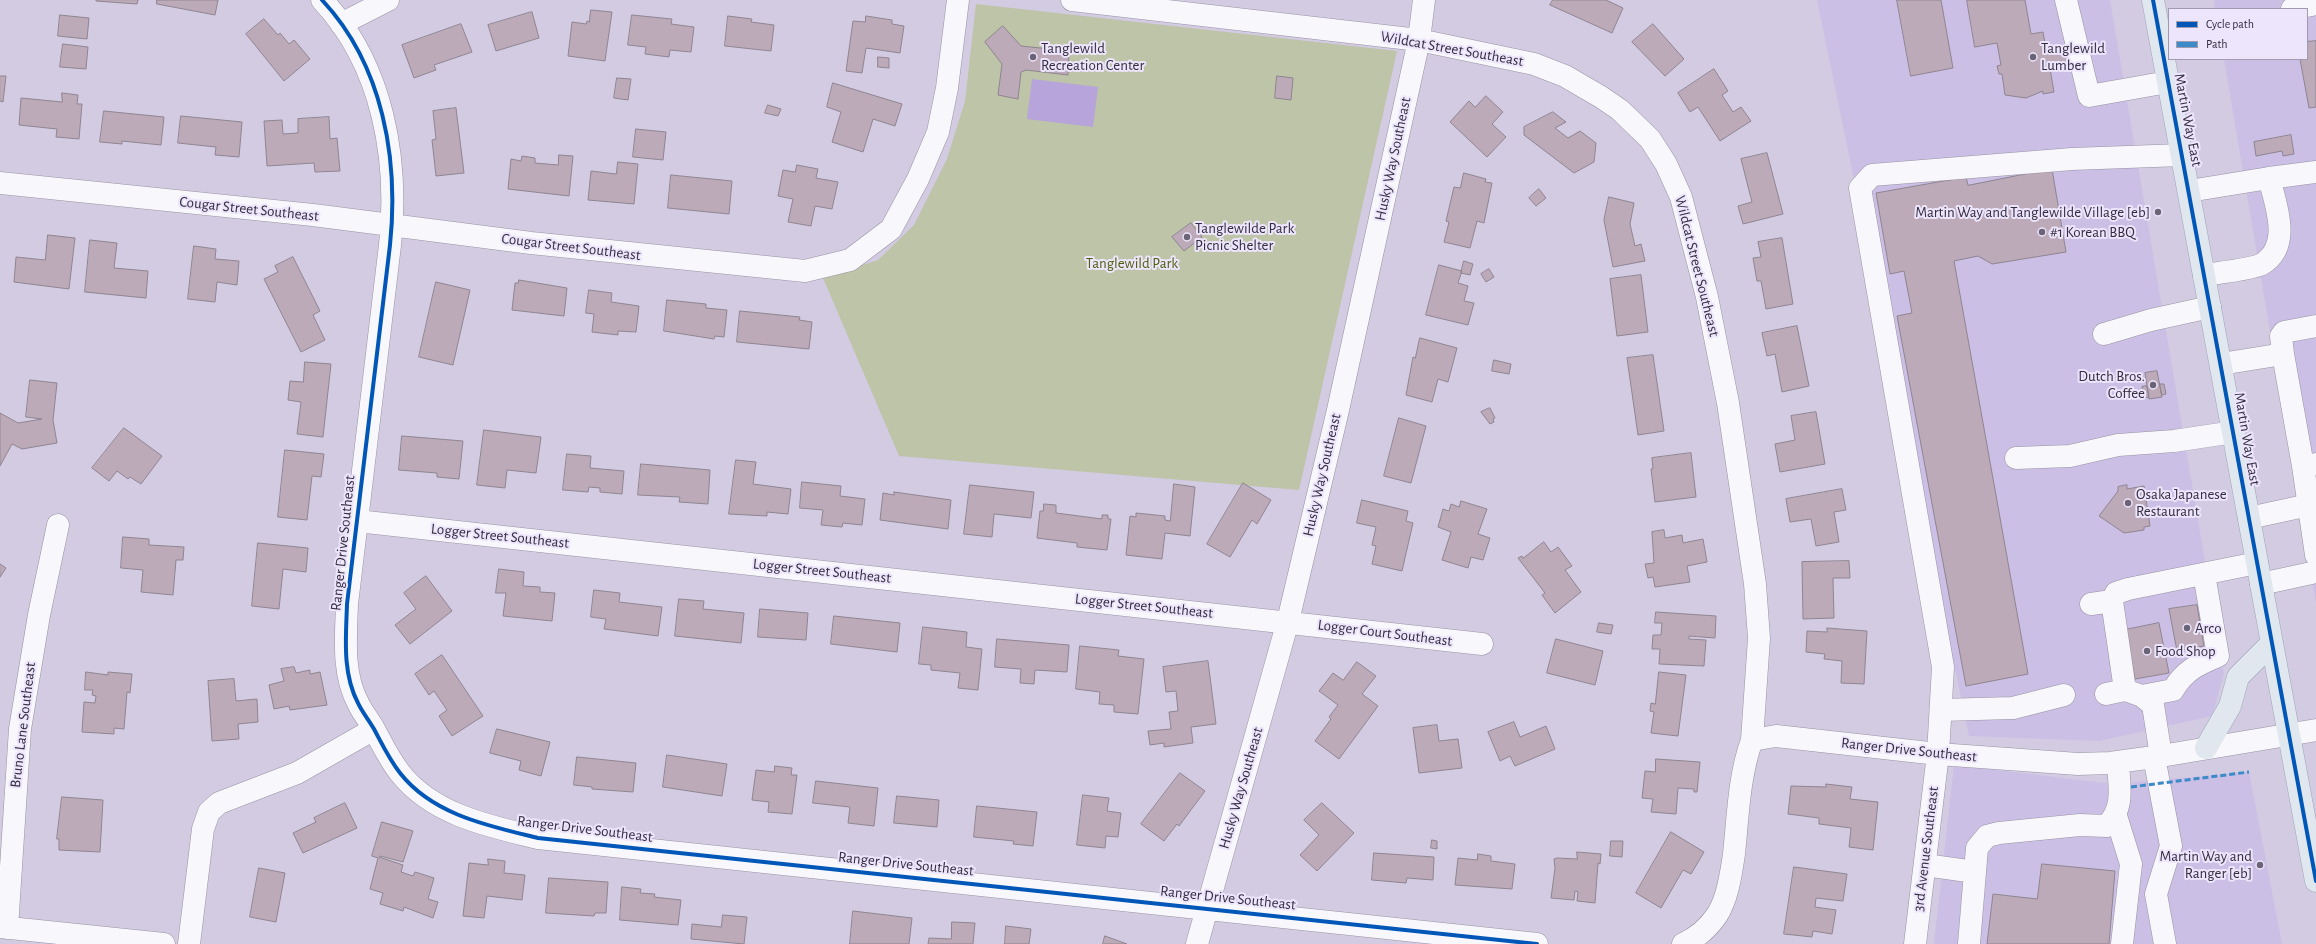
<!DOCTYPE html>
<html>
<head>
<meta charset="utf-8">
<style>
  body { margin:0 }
  #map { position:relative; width:2316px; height:944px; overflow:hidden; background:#d2cbe2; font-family:"Alegreya Sans",sans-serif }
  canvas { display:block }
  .legend { position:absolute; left:2168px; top:8px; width:140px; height:52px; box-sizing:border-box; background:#ece5fc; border:1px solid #a29bb0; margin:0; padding:5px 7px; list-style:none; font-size:12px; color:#332d3e }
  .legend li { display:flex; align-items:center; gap:8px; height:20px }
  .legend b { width:20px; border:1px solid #a29bb0 }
</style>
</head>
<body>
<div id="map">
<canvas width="2316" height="944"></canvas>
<ul class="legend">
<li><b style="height:5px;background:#0057b8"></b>Cycle path</li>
<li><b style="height:5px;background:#3c8ac7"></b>Path</li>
</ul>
</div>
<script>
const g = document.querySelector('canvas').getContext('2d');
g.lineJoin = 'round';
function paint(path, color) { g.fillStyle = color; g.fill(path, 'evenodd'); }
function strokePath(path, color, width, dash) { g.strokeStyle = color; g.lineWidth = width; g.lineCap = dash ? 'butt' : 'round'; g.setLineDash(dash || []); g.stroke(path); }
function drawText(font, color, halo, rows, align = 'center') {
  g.font = font + ' "Alegreya Sans",sans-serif'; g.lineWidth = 4; g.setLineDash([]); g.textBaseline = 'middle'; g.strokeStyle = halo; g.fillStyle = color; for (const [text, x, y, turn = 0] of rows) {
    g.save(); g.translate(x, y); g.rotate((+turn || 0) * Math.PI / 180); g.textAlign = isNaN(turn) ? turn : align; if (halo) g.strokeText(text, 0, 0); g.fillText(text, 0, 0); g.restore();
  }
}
const built = new Path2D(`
  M1817,0H2110L2224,674L2212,716L2099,741L1969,736Z
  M2214,0H2316V603L2224,59H2307V9H2215Z
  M1954,765L2113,784L2249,772L2282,944H1934Z`);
const green = new Path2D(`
  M976,4L1397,51L1299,490L899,456L823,278L878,260L914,225L947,159L965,101Z`);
const water = new Path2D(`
  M1032,79L1098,87L1093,127L1027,119Z`);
const building = new Path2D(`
  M138,0L137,4L96,1V0Z
  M157,0H218L215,15L157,4Z
  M1553,0H1606L1623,8L1612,33L1550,5Z
  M1897,0H1941L1953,68L1911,76Z
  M1967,0H2025L2031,34L2043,32L2046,49L2064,46L2068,66L2050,69L2054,92L2043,94V91L2026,98L2005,95L2002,74H1999L1997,66L2001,65L1997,43L1975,47Z
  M591,10L612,12L605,61L568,56L572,22L586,24L587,21L589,22Z
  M532,12L539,38L496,51L488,25Z
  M60,15L89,18L87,39L58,36Z
  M632,15L672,19L671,24L694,27L691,52L670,50L669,57L645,54L646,47L628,45Z
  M728,16L752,19L751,22L774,25L771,51L725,46Z
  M866,16L892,20V24L904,26L900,53L866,48L862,73L846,71L853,21L865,22Z
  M264,19L278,35L280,33L289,44L294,40L310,59L284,81L246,34Z
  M461,24L472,52L434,65L436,70L414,78L402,45Z
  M1653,24L1684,59L1665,76L1632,42Z
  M1003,26L1021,46L1069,51L1068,75L1026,70L1021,72L1018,99L998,95L1002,64L985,42Z
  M2316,41V107L2309,108L2300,59H2307V42Z
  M63,44L88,47L86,69L60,67Z
  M878,57L889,58V68L878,67Z
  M1714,69L1728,91L1722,95L1733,112L1741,107L1751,121L1720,141L1698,107L1690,112L1678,93Z
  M0,76H6L3,102L0,101Z
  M1277,76L1293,78L1291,100L1275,98Z
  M617,78L631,79L628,100L614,98Z
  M833,83L902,104L895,126L873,119L863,152L832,142L841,112L827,107Z
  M62,93L78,95L77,104H82L79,139L56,137L57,129L19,125L21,98L62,102Z
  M1486,96L1503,112L1492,124L1506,137L1487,157L1450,122L1469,101L1475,107Z
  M768,105L781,109L778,116L765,113Z
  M456,108L464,173L436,176L432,140L436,139L433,111Z
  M104,111L164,117L161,145L122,141V144L100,142Z
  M1553,112L1566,122L1555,128L1568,138L1580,131L1596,143L1594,162L1574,173L1524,135V127Z
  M181,116L242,122L239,157L215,155L216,147L178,143Z
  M329,117L330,139L337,138L340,171L315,172L314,163L267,166L264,121L282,120L283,134L298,133V119Z
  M636,129L666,132L663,160L633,157Z
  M2291,135L2294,154L2283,156L2282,151L2256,156L2254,142Z
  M1767,153L1783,214L1743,224L1738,206L1752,202L1741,159Z
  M559,155L573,156L569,196L508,189L511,159L521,161L522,156L535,158V163L558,165Z
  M618,162L638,164L634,204L588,200L591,171L616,174Z
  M797,165L818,169L816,178L838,182L832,209L815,206L811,226L788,222L793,199L778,196L783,170L795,172Z
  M2052,169L2066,252L1992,264L1978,256L1954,261L2028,674L1966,686L1897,316L1912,313L1904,271L1890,274L1876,193L1966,177L1968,185Z
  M1464,173L1486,179L1485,182L1492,183L1484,223L1477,221L1470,248L1444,242L1449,222L1446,221L1454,187L1460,188Z
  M671,175L732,181L729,214L668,208Z
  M1539,189L1546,198L1536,206L1529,198Z
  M1609,197L1634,203L1630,224L1635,246L1641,244L1645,261L1613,267L1604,220Z
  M1191,223L1202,237L1184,251L1172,237Z
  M48,235L75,238L69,289L14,282L16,257L45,260Z
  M1782,238L1793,304L1766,309L1761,281H1757L1753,258L1761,257L1758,242Z
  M90,240L117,243L114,268L148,271L146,298L85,292Z
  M194,246L216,249L215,259L239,261L237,285L217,282L215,302L188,299Z
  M293,257L320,311L313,315L325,340L301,352L264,279L278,272L275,266Z
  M1464,261L1473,264L1470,275L1461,273Z
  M1439,265L1462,271L1458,283L1468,286L1464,301L1474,303L1468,325L1426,315Z
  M1489,269L1494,277L1486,282L1481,274Z
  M1641,275L1648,332L1617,336L1610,279Z
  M519,280L567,288L564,316L512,310L515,283H518Z
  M436,282L470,290L453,365L419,357Z
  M589,290L612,293L611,302L639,306L636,332L618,331V335L592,332L594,314L586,313Z
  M667,300L706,304V308L727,310L724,337L715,336L714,339L664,331Z
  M740,311L800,317L799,320L812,322L809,349L737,342Z
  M1797,326L1809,386L1782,392L1775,354L1767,356L1762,333Z
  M1420,338L1457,348L1448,382L1438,379L1432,402L1406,395L1413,357L1415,358Z
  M1653,355L1664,431L1638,435L1627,358Z
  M1494,360L1511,364L1509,374L1492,371Z
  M305,362L331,364L323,437L297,434L301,402L288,400L290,381L303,382Z
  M2157,371L2162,397L2149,399L2145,373Z
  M30,380L57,383L53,420L57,443L22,449L12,444L0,466V413L18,423L42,419L26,417Z
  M2160,384H2164L2166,394L2162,395Z
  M2147,386L2149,397L2144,398L2142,387Z
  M1490,408L1495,418L1493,419L1494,422L1490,424L1481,412Z
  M1816,412L1825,464L1780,472L1775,444L1795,440L1791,416Z
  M1399,418L1426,426L1411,483L1384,476Z
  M124,428L162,456L141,484L130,477L128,479L117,471L109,481L92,468Z
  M484,430L541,437L536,473L507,470L505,488L477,485Z
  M402,436L463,441L459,479L437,477V473L399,470Z
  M285,450L324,454L321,477L312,476L307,520L278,517Z
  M1691,453L1696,497L1655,502L1651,469H1653L1652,458Z
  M567,454L591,456L590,468L624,471L622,494L600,492V488L589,487L588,492L563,490Z
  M736,460L756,462L753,484L791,489L788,514L767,512V516L729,514Z
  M641,464L710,470L708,504L679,502L680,497L638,495Z
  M802,482L841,486L840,496L865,499L862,525L843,523L842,527L821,525L823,510L800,508Z
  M1243,483L1271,500L1257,524L1252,520L1230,557L1207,544Z
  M1174,484L1195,487L1190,536L1165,533L1162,559L1126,555L1130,516L1136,517V513L1165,516V520L1170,521Z
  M970,485L1034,492L1031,518L994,514L992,537L964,534Z
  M2127,485V489L2144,486L2150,526L2144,527V530L2124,533L2099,516L2118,491V487Z
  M1842,489L1846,510L1834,512L1839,542L1816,546L1811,519L1790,522L1786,499Z
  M894,492L951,500L948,529L880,520L883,493L894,495Z
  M1362,500L1408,511L1406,521L1413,523L1402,571L1372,564L1376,546L1372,545L1376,527L1357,523Z
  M1461,501L1487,509L1478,534L1490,538L1483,560L1471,557L1468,568L1442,560L1451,532L1438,527L1443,509L1449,511L1451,504L1459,507Z
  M1044,504L1056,505V513L1102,519V515H1108V519H1111L1107,550L1077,547V543L1037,538L1040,511H1043Z
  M1664,530L1665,538L1682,535L1683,543L1703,539L1707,562L1687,566L1690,582L1655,587L1653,577L1648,578L1645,564L1654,563L1652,532Z
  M123,537L149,539V545L184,547L183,560H176L173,595L141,592L143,570L121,568Z
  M1544,542L1551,552L1558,547L1572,566L1565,570L1581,592L1555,613L1542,595L1545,593L1518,558L1522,556L1523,558Z
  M258,543L308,548L306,572L283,569L279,609L252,606Z
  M1849,561L1850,578H1833L1834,618L1803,619L1802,562Z
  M0,564L6,568L0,577Z
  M499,569L524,572L523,586L540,587V592L555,593L552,621L503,616L506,593H496Z
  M426,576L452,611L410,644L395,625L416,609L404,593Z
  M594,590L620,593L619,602L662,607L658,636L604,629L606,619L591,617Z
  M679,599L704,601L703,609L744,613L741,643L675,636Z
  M2197,605L2204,646L2177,651L2169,609Z
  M760,609L808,613L806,640L758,637Z
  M1656,612L1716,616L1715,638L1689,636V639L1706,640L1704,666L1659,664L1660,649H1652L1653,635H1661L1662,623H1655Z
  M834,616L900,623L897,652L831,644Z
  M1599,623L1613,625L1611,634L1597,632Z
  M2159,623L2169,673L2135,679L2125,630Z
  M923,627L967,632L966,647L982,649L978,690L958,688L960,673L931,670V665L919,664Z
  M1827,628L1867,631L1864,684L1841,683L1842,661L1824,659L1825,654L1806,652L1807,631L1827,632Z
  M997,639L1069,645L1067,672L1035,670L1034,684L1020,683L1021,669L995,667Z
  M1556,639L1603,651L1595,685L1547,673Z
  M1080,646L1119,650L1118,656L1144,659L1138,714L1114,712V705L1099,704L1100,692L1076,689Z
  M442,655L483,716L452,736L439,716L447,710L434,691L429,695L415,674Z
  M1208,661L1216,724L1191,727L1193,743L1164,747V743L1150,745L1148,731L1171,729L1169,712L1178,711L1176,691L1166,692L1163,667Z
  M1357,662L1376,676L1362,694L1378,706L1339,759L1315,741L1331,719L1329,717L1338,705L1319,691L1333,673L1343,680Z
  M294,667L296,673L310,670V674L320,672L327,705L290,710L289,706L274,709L269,685L284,681L281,669Z
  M86,672L108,675V672L132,674L130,693L127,692L124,729L114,728V734L82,732L84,702L95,703L96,696L92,695L93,690H85Z
  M1659,672L1686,675L1678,736L1651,733L1654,712L1650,711L1651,703L1655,704Z
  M234,679L236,701L257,699L258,722L238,724L239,739L212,741L208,681Z
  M1514,722L1520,737L1546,726L1555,749L1515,766L1510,756L1500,761L1488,732Z
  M1437,725L1439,741L1458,739L1462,768L1419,773L1413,728Z
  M497,729L550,742L541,776L519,770L521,761L490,753Z
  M667,755L727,764L722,796L663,787Z
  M577,757L636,763L633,792L592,789V787L574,785Z
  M1656,759L1700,762L1697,792H1694V789L1678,788L1676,814L1651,812L1653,799L1642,798L1645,771L1655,772Z
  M775,766L792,768L791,775H797L792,814L768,812L769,802L752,800L756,770L774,772Z
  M1180,773L1205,791L1179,826L1177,824L1164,841L1141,824Z
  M816,781L878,788L874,826L848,823L850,807L813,803Z
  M1826,784L1852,787L1850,799L1878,802L1873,850L1849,847L1851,828L1819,824V818L1788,814L1791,786L1826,787Z
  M1083,795L1109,798L1107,811L1121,813L1118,837L1106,836L1105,848L1077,845Z
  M897,796L939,800L937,827L894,823Z
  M62,797L103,800L100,852L59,850V839H57Z
  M345,803L357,828L303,853L293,833L316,822L314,818Z
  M1322,803L1354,833L1317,871L1300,855L1319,835L1304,820Z
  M977,806L1037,812L1033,846L1013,844L1014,841L974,837Z
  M382,822L413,831L403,862L380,856L379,857L403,865L401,872L413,876L415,872L434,878L428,899L438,902L433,918L404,907L403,911L380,904L383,893L370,889L378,858L372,856Z
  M1671,832L1704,852L1691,874L1683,870L1661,908L1636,893Z
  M1432,840L1437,841V849L1431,848Z
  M1611,841H1623L1622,857L1610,856Z
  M1577,852L1601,854L1600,864L1598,863L1595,903L1577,901L1578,892L1575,891L1574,900L1551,898L1555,868L1554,859L1557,858L1577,859Z
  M1374,853L1434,857L1433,880L1407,878L1406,883L1372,880Z
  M1478,854L1491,856V861L1515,864L1512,889L1455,885L1458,858L1477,860Z
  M488,859L505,861L504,873L525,875L522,900L487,896L484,918L463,916L469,863L488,865Z
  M2042,864L2115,871L2109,944H1987L1993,894L2037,899Z
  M1794,867L1847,874L1843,901L1816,898L1815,907L1836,910L1832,934L1813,931L1812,937L1784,934Z
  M259,868L285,873L276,922L250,917Z
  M549,878L608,882L606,913H595L594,916L546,913Z
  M622,887L641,889L640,893L655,894L654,897L681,900L678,925L620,920Z
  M853,911L912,918L909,944H850Z
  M723,915L747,917L744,944L691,939L692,924L721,927Z
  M952,922L975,923L973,944H928L929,938L951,939Z
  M1006,926L1031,929L1029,944H1005Z
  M1105,936L1127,944H1103Z`);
const minor = new Path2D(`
  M322,0C383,65 399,159 390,245L347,604C346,637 342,673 358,703C362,712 369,720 374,729C382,744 389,759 400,773C433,815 489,826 538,838L1537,944
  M1072,0L1419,40L1534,64L1565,76L1601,97L1620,110L1650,139L1666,164L1681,197L1707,297L1728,403L1755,584L1759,638L1752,740
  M2066,0L2089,96L2168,82
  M2292,9L2316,4
  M341,24L388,0
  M2269,178L2316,172
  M0,183L313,215L531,243L805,271L850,260L891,229L918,179L938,132L947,88L958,0
  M2189,191L2269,178C2276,205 2292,246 2262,264C2254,269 2216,273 2204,275
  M2104,334L2151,320L2210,307
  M2283,354L2281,336L2284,332L2316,326
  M2221,364L2283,354L2303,466L2316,464
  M2016,458L2070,456L2118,445L2174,441L2234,432
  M2303,466L2316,555
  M2249,518L2309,505
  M357,521L1482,644
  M2261,584L2316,572
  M2091,604L2112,601
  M2106,694L2125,690
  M2142,696L2173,690C2185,670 2197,665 2218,656L2204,574
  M1941,710L2013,708L2064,695
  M2161,756L2153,705L2142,696L2125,690L2112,601L2116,593L2128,589L2257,563
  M2154,757L2171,846L2156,894L2165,944
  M2116,816L2131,864L2122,944
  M1925,865L1975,872
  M0,927L164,944
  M7,928L20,729L39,615L58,525
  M189,944L203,829L209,812L219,803L297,773L374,729
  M1197,944L1288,621L1338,410L1419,40L1424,0
  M1683,944C1696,938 1709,927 1717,915C1728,898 1731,873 1734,854C1738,816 1739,775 1752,740L1776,736L1938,754L2078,764L2110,763L2161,756L2316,730
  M1915,944L1938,754L1943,667L1860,188L1872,175L2072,159L2182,155
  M1969,944L1977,848L1987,836L1999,833L2080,825L2107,826C2125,806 2119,787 2118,762`);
const major = new Path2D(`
  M2153,0L2316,881
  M2206,748L2230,706L2238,677L2272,643`);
const quiet = new Path2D(`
  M2131,787L2249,772`);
const cycleway = new Path2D(`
  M322,0C383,65 399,159 390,245L347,604C346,637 342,673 358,703C362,712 369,720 374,729C382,744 389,759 400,773C433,815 489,826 538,838L1537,944
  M2153,0L2316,881`);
const markers = [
  [1033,57,4,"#6b6477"],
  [2033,57,4,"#6b6477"],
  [2158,212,4,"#6b6477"],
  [2042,232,4,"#6b6477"],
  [1187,237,4,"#6b6477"],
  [2153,385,4,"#6b6477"],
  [2128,503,4,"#6b6477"],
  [2187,628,4,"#6b6477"],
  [2147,651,4,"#6b6477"],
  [2260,865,4,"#6b6477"]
];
const poiNames = [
  ["Tanglewild",1041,48],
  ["Recreation Center",1041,65],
  ["Tanglewild",2041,48],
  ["Lumber",2041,65],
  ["Martin Way and Tanglewilde Village [eb]",2150,212,"right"],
  ["Tanglewilde Park",1195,228],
  ["Picnic Shelter",1195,245],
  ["#1 Korean BBQ",2050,232],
  ["Dutch Bros.",2145,376,"right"],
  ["Coffee",2145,393,"right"],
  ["Osaka Japanese",2136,494],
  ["Restaurant",2136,511],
  ["Arco",2195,628],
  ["Food Shop",2155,651],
  ["Martin Way and",2252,856,"right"],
  ["Ranger [eb]",2252,873,"right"]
];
const streetNames = [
  ["Wildcat Street Southeast",1452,49,10],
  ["Martin Way East",2188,120,79],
  ["Husky Way Southeast",1393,159,-78],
  ["Cougar Street Southeast",249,209,6],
  ["Cougar Street Southeast",571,247,7],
  ["Wildcat Street Southeast",1697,266,76],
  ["Martin Way East",2247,439,80],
  ["Husky Way Southeast",1322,475,-77],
  ["Logger Street Southeast",500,536,6],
  ["Ranger Drive Southeast",343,543,-84],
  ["Logger Street Southeast",822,571,6],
  ["Logger Street Southeast",1144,606,6],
  ["Logger Court Southeast",1385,633,7],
  ["Bruno Lane Southeast",23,725,-83],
  ["Ranger Drive Southeast",1909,750,6],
  ["Husky Way Southeast",1241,788,-74],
  ["Ranger Drive Southeast",585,829,7],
  ["3rd Avenue Southeast",1926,849,-83],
  ["Ranger Drive Southeast",906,864,6],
  ["Ranger Drive Southeast",1228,898,6]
];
const parkNames = [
  ["Tanglewild Park",1132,263]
];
paint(built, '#cbbfe5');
paint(green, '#bec4a8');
paint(water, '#b7a4da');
paint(building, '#bcaab9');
strokePath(building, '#8f8591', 1);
strokePath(minor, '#9892a3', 23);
strokePath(major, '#9ca4b7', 23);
strokePath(minor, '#f8f7fb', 22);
strokePath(major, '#e1e7ef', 22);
strokePath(quiet, '#3c8ac7', 3, [6, 3]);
strokePath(cycleway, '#0057b8', 4);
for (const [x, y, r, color] of markers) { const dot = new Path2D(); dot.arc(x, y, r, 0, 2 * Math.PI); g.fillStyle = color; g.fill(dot); strokePath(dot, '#ece5fc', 1.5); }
drawText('15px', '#332d3e', '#ece5fc', poiNames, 'left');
drawText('15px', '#332d3e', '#ece5fc', streetNames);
drawText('15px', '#4f5e0c', '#ece5fc', parkNames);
</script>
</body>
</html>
